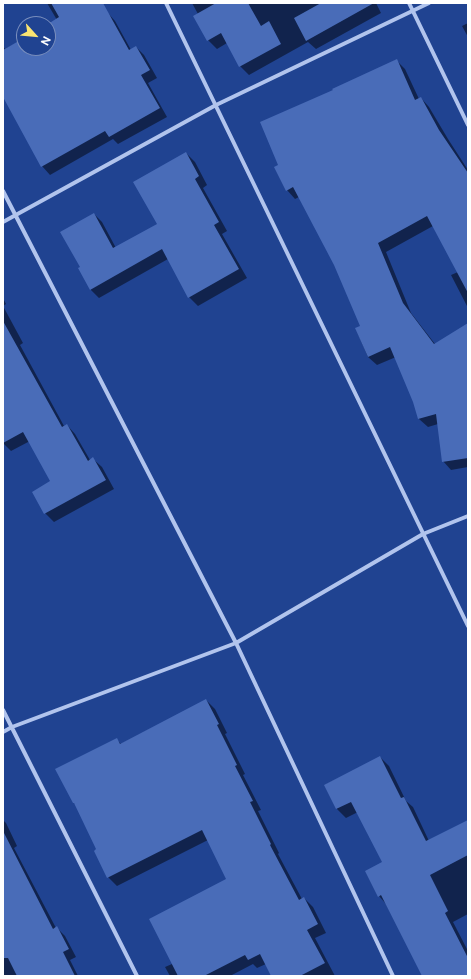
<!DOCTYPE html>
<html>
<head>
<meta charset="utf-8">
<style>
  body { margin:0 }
  #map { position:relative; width:471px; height:979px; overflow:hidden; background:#204391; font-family:"Public Sans",sans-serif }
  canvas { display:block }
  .frame { position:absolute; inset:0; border:4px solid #fff; pointer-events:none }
  .north { position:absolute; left:16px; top:16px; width:40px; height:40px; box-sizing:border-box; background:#204391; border:1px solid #798ebd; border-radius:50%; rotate:117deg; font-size:11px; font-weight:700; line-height:16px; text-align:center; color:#fff }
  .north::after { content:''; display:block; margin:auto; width:14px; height:18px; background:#fae471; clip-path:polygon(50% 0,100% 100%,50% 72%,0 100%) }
</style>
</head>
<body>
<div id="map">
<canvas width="471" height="979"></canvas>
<div class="frame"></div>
<div class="north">N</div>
</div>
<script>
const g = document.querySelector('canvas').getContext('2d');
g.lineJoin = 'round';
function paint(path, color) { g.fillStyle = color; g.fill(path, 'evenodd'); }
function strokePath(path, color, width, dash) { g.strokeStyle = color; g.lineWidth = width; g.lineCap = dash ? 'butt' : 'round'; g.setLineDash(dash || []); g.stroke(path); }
const shadow = new Path2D(`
  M47,3H100L107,12L115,21L131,50L136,47L144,55L157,78L148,83L167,117L118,144L113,139L50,175L42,166L5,98L3,99V46L5,49L24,39V48H48V25L57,20Z
  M192,3H376L381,13L316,49L308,42L249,75L240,66L227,43L217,49L208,40L198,14Z
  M468,23V37L462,26Z
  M396,60L405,69L419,99L421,98L429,107L448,139L468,170V308L451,275L458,272L433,226L386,252L411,313L435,344L468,324V467L451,470L443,461L438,424L428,427L419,419L414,402L396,357L377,365L368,357L356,329L361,327L335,264L299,197L295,199L287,190L280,165L334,90Z
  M186,153L195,162L207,185L203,188L227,231L222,234L247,278L198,306L189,297L168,259L99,298L90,289L81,268L94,214L102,222L116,248L158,224Z
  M3,298L6,304L3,306Z
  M3,306L23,343L20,345L64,426L67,425L75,434L90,460L93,459L102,467L114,489L54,522L45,513L52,482L30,441L11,451L3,443Z
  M206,700L215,709L227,733L225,734L245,774L243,775L261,810L258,811L279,853L278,854L302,899L304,898L313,907L326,933L315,938L335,976H272L266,964L257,968L253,964L230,976H170L165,967L172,964L228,880L208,840L117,886L108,877L98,850L76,805L74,803L116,739L121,744Z
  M380,757L389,766L406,801L413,807L429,841L468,821V914L453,922L468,951V976H423L386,904L379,896L383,863L358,812L346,818L337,809L325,785Z
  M3,820L6,823L17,846L14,848L56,928H57L65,936L76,957L70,960L78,976H3Z`);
const building = new Path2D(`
  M51,3H103L129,50L136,46L150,70L141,75L160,108L109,137L105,131L41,167L3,97V50L24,38V48H48V24L59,17Z
  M216,3H248L261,26L269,21L281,44L239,67L221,33L207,41L193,16Z
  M321,3H374L306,41L294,18Z
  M397,59L415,100L421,97L439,130L468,173V293L427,216L378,243L403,303L434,344L468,323V458L442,462L436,414L418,419L413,402L390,347L368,357L355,328L360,326L334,265L293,187L286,191L274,167L278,165L260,122L333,90L332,89Z
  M186,152L199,176L195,179L219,222L214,225L239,269L188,298L162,249L90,290L78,268L80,267L60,232L94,213L113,248L157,224L133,182Z
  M3,321L62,427L67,424L88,461L93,457L106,480L44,514L32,492L50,481L23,432L3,443Z
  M206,699L219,724L217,725L237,765L235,766L253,801L250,802L271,844L270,845L299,900L304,897L318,924L307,930L325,963L300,976H271L260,954L248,960L245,955L204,976H178L149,919L226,879L202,830L107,878L94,851L96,849L74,803H73L55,769L117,738L120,744Z
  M380,756L401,798L404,797L426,841L468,820V855L430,875L448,911L445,913L468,958V976H422L381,895L378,897L365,871L382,862L351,802L336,809L324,785Z
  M3,831L53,929L57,926L69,949L63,952L75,976H17L8,958H3Z`);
const street = new Path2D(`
  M166,3L468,626
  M409,3L468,125
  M3,191L236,643L393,976
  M3,222L216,105L429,3
  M3,710L137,976
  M3,732L12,727L236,643L423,534L468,516`);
paint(shadow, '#0007');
paint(building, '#496cb8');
strokePath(street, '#b1c4ed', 4);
</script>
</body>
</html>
